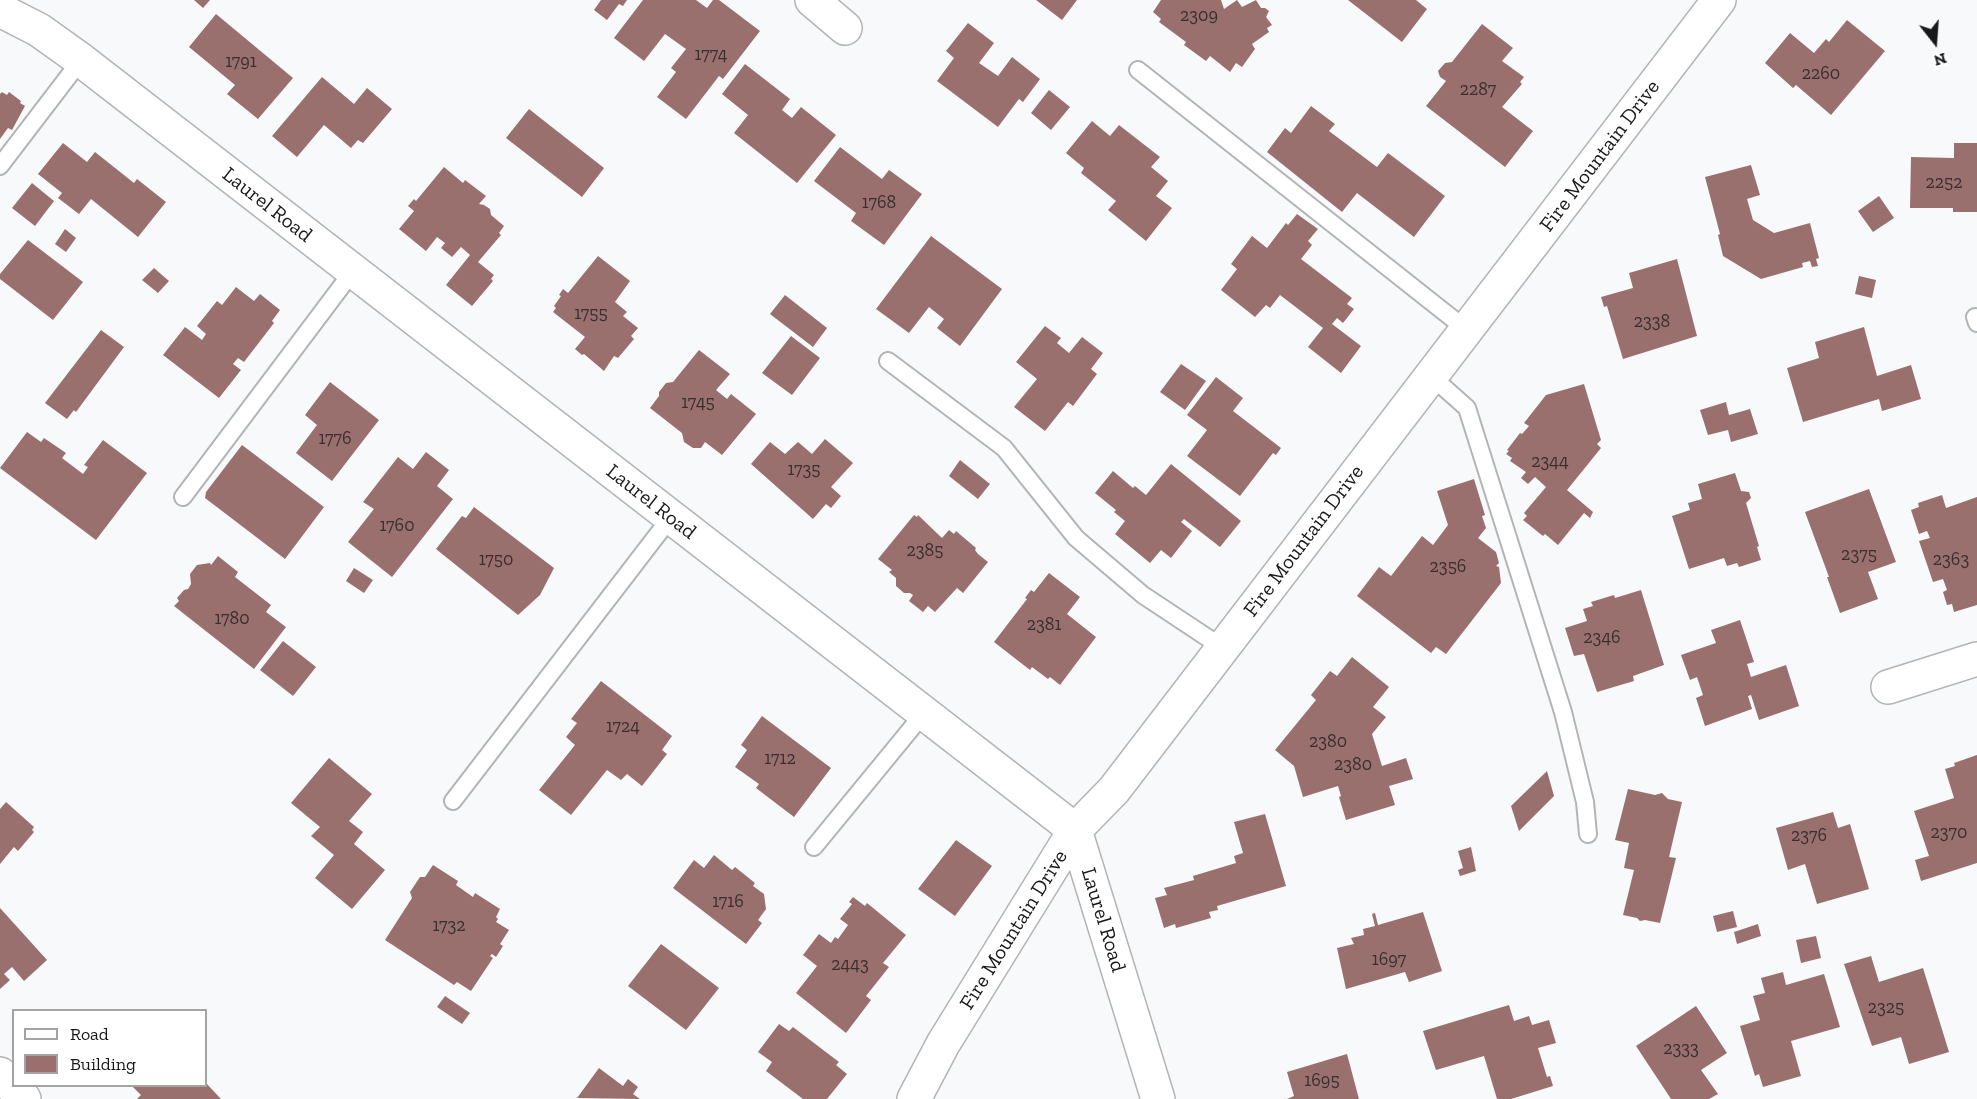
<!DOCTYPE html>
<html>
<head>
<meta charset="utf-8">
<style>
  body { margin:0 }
  #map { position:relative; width:1977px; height:1099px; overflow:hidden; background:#f7f9fb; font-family:"Zilla Slab",serif }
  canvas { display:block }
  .legend { position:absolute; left:12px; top:1009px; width:195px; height:78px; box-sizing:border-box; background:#fff; border:2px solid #a3a3a3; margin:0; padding:8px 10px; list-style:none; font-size:18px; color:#18191a }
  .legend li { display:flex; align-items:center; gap:12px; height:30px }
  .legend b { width:30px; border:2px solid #a3a3a3 }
  .north { position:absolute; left:1905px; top:12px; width:60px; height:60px; -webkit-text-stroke:4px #fff; paint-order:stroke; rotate:163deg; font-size:16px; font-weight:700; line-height:24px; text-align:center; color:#18191a }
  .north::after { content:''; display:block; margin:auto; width:21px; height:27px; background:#18191a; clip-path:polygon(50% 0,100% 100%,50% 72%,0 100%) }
</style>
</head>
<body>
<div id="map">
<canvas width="1977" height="1099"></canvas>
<ul class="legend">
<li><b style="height:8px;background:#fff"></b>Road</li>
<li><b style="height:16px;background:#9a706f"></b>Building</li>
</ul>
<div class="north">N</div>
</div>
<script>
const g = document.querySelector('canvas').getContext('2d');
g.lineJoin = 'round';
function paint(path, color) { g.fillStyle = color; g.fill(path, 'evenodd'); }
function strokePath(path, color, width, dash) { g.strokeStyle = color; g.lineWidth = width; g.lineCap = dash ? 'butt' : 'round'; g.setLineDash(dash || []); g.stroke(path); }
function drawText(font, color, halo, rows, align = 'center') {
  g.font = font + ' "Zilla Slab",serif'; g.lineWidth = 5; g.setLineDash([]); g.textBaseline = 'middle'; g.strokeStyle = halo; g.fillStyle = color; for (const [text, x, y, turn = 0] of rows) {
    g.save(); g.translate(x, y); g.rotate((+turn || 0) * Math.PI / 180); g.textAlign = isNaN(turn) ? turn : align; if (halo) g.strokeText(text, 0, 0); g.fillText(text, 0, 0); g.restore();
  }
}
const building = new Path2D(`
  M194,0H210L203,8Z
  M601,0H627L623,6L619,4L607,20L594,10Z
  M643,0H696L707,8L713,0H719L760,31L723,79L719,76L686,119L657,97L676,72L671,68L686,49L665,34L644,61L614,38Z
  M1036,0H1077L1062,20Z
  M1161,0H1221L1224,9L1237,0L1242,7L1256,0L1261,8H1265L1269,11L1266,17L1272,25L1267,28L1269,32L1252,44L1255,49L1242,67L1236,63L1230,72L1210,56L1206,61L1184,45L1186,42L1159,22L1161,19L1153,12Z
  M1348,0H1416L1427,9L1402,42Z
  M216,14L293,78L258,119L227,94L235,85L189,47Z
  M1847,20L1885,51L1831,115L1796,85L1793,88L1765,63L1790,33L1814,53L1826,39L1829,42Z
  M968,23L994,43L979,63L998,76L1012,57L1040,79L1023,102L1019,99L998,127L937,81L954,58L946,51Z
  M1482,24L1513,48L1502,61L1524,77L1520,82L1522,84L1502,107L1533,131L1505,167L1426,106L1446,81L1440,77L1438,71L1445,63L1452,62Z
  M745,64L790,99L782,110L792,118L801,107L836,135L797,183L734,133L748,115L722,94Z
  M322,77L354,104L367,88L392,109L363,143L358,140L351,148L324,125L297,157L272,136Z
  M1049,90L1070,107L1051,130L1031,113Z
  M2,92L7,95L9,92L21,101L20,103L25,106L12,130L8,128L0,139V94Z
  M1311,106L1335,124L1329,131L1377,167L1388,153L1445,196L1414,237L1357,193L1342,212L1267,152L1285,128L1291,133Z
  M529,109L604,168L582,197L506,138Z
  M1092,121L1110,136L1119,125L1160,157L1151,167L1168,181L1156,196L1172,208L1146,241L1108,210L1116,201L1081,173L1084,168L1066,153Z
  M63,143L87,162L95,152L134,183L137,179L166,202L138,237L91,199L79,214L58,198L62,193L38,174Z
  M1954,143H1977V212H1953V208H1910L1911,157L1954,158Z
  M840,147L882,179L889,170L922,194L884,245L851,221L856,213L814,181Z
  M1751,165L1760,195L1747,199L1753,220L1774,233L1810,223L1819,258L1816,259L1818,266L1812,267L1810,261L1802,263L1803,267L1761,279L1723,256L1718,235L1720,234L1705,177Z
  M444,167L463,183L465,180L486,196L479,204L484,205L490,209L491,215L504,226L499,233L501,235L478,262L494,275L491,279L493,281L472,306L446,285L470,255L461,247L452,257L441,248L445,243L437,237L426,251L399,229L414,211L408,206L414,199L416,201Z
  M32,183L54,201L35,226L12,208Z
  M1879,196L1894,218L1873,232L1858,211Z
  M1297,214L1318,229L1308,241L1312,245L1301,259L1352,298L1347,304L1354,309L1343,323L1337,318L1332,324L1361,346L1341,373L1308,347L1323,328L1280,295L1270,308L1266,305L1255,317L1221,290L1237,269L1231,264L1252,236L1267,248L1286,223L1288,225Z
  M65,229L76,238L66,252L55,244Z
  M931,236L1002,289L960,346L937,328L944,319L929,307L909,333L876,309Z
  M28,240L83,282L53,320L0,279V274Z
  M598,256L630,281L615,302L627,312L623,316L638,328L631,336L634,339L618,358L614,356L604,371L584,354L582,355L575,349L585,337L553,312L556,308L554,306L561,296L559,295L563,289L568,293Z
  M1677,259L1697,336L1623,359L1607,306L1604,307L1601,297L1633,288L1629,273Z
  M154,268L169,281L158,293L142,280Z
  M1859,276L1876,280L1872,298L1855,294Z
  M236,287L254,301L260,294L280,310L272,321L274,323L244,362L238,358L233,364L241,370L219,398L163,355L185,327L202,340L206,334L197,326L217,301L222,305Z
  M785,295L827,328L813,347L770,314Z
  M1045,326L1061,338L1057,343L1069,353L1082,337L1103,353L1091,369L1097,374L1073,406L1068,402L1045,431L1014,407L1037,379L1016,362Z
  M1864,327L1877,376L1911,365L1921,399L1882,411L1879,399L1803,422L1787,368L1819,358L1815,342Z
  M101,330L124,347L76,412L74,410L67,419L45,403Z
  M791,336L820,358L792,395L762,373Z
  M699,350L730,374L716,390L727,399L731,394L756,414L722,455L705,442L701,448H693L684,442L682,433L650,408L659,396V392L666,383L673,382Z
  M1181,364L1206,381L1185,410L1160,392Z
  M1216,377L1243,398L1233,411L1281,448L1276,455L1273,453L1240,496L1187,456L1207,430L1187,415Z
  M330,382L379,420L332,481L296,453L317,425L305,415Z
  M1584,384L1601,440L1597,444L1601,448L1567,490L1593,512L1590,518L1584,513L1558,545L1545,534L1543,536L1523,520L1527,516L1524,513L1546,487L1535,477L1528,484L1521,478L1526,472L1510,461L1512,458L1506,454L1509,451L1507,450L1520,433L1522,434L1529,426L1524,423L1546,395Z
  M1726,402L1729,415L1750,409L1758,434L1731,442L1728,430L1708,435L1700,410Z
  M27,432L41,442L44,438L66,453L62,458L83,474L88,467L84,465L103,440L147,473L96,540L0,468Z
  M825,439L853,463L831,487L841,496L831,508L826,504L813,519L751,464L770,442L785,454L798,442L812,454Z
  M242,445L324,507L285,559L205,498L206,492Z
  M426,452L449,470L437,486L453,499L392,577L348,542L374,509L363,502L398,457L413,469Z
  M960,460L990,484L978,499L949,476Z
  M1171,464L1241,521L1220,547L1184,519L1181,522L1192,531L1171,558L1161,550L1150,563L1115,534L1125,521L1114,512L1116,510L1095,493L1113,471L1133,488L1135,486L1146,495Z
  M1735,473L1741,491L1749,492L1751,498L1746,503L1759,546L1757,547L1761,560L1739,567L1737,563L1727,566L1724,558L1689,569L1672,516L1690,510L1688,503L1702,499L1698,484Z
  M1474,479L1485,515L1482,516L1486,528L1478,538L1496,552L1499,563L1496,566L1499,567L1501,583L1446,654L1436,647L1431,653L1357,596L1379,567L1391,576L1422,536L1433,545L1448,525L1437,491Z
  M1869,489L1896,562L1868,572L1878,599L1840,613L1827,577H1829L1805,512Z
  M1942,495L1946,508L1977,497V605L1954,612L1952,604L1947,605L1943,592L1947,590L1943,579L1933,582L1919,541L1930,538L1927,531L1919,534L1911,510L1919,507L1918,503Z
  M474,507L554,568L540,595L518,615L436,549L462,516L466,518Z
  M914,515L917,517L918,515L942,538L949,530L954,534L956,531L976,548L975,550L978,554L988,562L963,593L957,588L935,612L928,606L923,612L909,601L913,595L910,593H904L896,586V578L889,572L892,570L878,559Z
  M218,556L238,572L235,577L271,605L266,612L286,627L254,669L174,606L179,601L177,598L184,590L188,589L191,584L190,574L197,565L210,563L211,565Z
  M354,568L373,580L364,593L346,581Z
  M1049,573L1080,597L1067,614L1096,637L1060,685L1050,677L1048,679L1032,667L1030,670L994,642L1027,599L1025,598L1031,590L1034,592Z
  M1641,590L1664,665L1633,676L1634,681L1597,692L1584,654L1574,656L1565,628L1587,621L1583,609L1593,606L1591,602L1614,595L1615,598Z
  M1740,620L1754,662L1747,664L1751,677L1786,665L1799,706L1759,720L1751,695L1748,696L1752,709L1705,726L1696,698L1703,695L1697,677L1690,680L1681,655L1716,643L1711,630Z
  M283,641L316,667L293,696L260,670Z
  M1352,657L1389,687L1373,707L1386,717L1372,734L1382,766L1406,758L1413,779L1389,786L1395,805L1346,820L1339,797L1341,796L1338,786L1303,797L1294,766L1275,750L1316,700L1311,695L1330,671L1337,676Z
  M601,681L672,736L662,750L667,754L642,786L627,774L621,780L607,770L571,815L539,790L575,745L566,737L577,723L571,719Z
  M762,716L831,768L794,817L756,788L759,784L735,767L747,750L741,745Z
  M1977,755V863L1921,881L1915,860L1929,856L1914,811L1954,798L1945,769L1955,766L1954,763Z
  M329,758L372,794L349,821L363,832L354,844L385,870L352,909L315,878L334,855L311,836L320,827L291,803Z
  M1547,771L1554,796L1519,831L1511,806Z
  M1628,789L1655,795L1662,793L1668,799L1682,802L1669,857L1676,858L1660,923L1645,920L1640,921L1637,918L1623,915L1634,870L1624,868L1629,843L1615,840Z
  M6,802L34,827L32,830L34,832L18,851L14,847L0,864V809Z
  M1833,812L1838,828L1850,824L1869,889L1817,904L1805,864L1788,870L1776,828Z
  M1265,814L1286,886L1217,906L1218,910L1209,912L1211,918L1176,928L1175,924L1164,928L1155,898L1167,895L1164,888L1194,880L1193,876L1236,863L1234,856L1243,853L1234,822Z
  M956,840L992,866L955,916L918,889Z
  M1471,847L1476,871L1460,876L1458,870L1463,868L1458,851Z
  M714,855L732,870L735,867L755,883L753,886L764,894L766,909L758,920L762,923L746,944L673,888L694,860L704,868Z
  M433,865L458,881L456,885L473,897L475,893L500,909L496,917L498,919L496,922L509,930L500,944L503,946L496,957L492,954L490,956L493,958L471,991L457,982L454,985L385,940L412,898L410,892L420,877H425Z
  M853,897L865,906L867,903L906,935L883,963L889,967L866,996L871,1000L846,1033L796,993L817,966L803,955L819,934L831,943L835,937L838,939L848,925L840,919L852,904L849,902Z
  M0,908L47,960L24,981L12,967L4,974L10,980L0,989Z
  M1733,911L1737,927L1717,932L1713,916Z
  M1423,912L1442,971L1409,982L1405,972L1346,989L1337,948L1354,944L1351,938L1364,935L1363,929L1375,926L1372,914L1375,913L1378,925Z
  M1758,924L1761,936L1737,944L1734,932Z
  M1816,936L1821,958L1801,963L1796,940Z
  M661,944L719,988L686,1030L628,986Z
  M1871,956L1879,982L1923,968L1949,1052L1909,1064L1901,1037L1872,1046L1844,964Z
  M1783,972L1786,985L1824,974L1840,1027L1791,1041L1801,1076L1763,1087L1759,1074L1755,1076L1740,1026L1760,1020L1753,996L1765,993L1761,978Z
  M445,996L470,1013L462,1024L437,1007Z
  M1509,1005L1514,1021L1529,1016L1532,1025L1549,1020L1556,1043L1538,1048L1547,1077L1550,1076L1553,1086L1511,1099H1497L1484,1056L1436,1070L1423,1031Z
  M1696,1006L1727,1053L1701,1070L1718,1094L1709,1099H1671L1636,1046Z
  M779,1024L789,1031L793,1027L839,1062L836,1065L847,1074L827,1099H803L766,1071L772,1062L758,1052Z
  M1347,1054L1359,1099H1287L1294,1096L1287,1072Z
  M599,1068L623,1086L628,1079L638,1087L633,1094L640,1099L577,1098Z
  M206,1083L221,1099H137L141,1095L132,1086H206Z`);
const service = new Path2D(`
  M1138,70L1467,330
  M0,166L81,60
  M1975,317L1977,323
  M888,361L1004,448L1076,538L1143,595L1223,648
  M1431,376L1467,408L1563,712L1585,802L1588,834
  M183,497L353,271
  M453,801L671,517
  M814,847L924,713`);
const minor = new Path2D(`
  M812,0L845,28
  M1888,687L1977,659
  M0,1074L24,1099`);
const tertiary = new Path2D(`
  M0,10L39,30L81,60L1075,830L1158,1099`);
const secondary = new Path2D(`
  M914,1099L943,1044L1075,830L1114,790L1719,0`);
const numberNames = [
  ["2309",1199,16],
  ["1774",711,55],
  ["1791",241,62],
  ["2260",1821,74],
  ["2287",1478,90],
  ["2252",1944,183],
  ["1768",879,203],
  ["1755",591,314],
  ["2338",1652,322],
  ["1745",698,403],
  ["1776",335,439],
  ["2344",1550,462],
  ["1735",804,470],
  ["1760",397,526],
  ["2385",925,551],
  ["2375",1859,555],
  ["1750",496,560],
  ["2363",1951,560],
  ["2356",1448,567],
  ["1780",232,619],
  ["2381",1044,625],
  ["2346",1602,638],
  ["1724",623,727],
  ["2380",1328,742],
  ["1712",780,759],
  ["2380",1353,765],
  ["2370",1949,833],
  ["2376",1809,836],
  ["1716",728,902],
  ["1732",449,926],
  ["1697",1389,960],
  ["2443",850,965],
  ["2325",1886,1008],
  ["2333",1681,1049],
  ["1695",1322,1081]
];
const streetNames = [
  ["Fire Mountain Drive",1600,156,-53],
  ["Laurel Road",267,205,38],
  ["Laurel Road",651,502,38],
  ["Fire Mountain Drive",1304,541,-53],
  ["Laurel Road",1103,920,73],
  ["Fire Mountain Drive",1014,930,-58]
];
paint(building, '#9a706f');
strokePath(service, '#b2b4b6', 20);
strokePath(minor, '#b2b4b6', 36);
strokePath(tertiary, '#b2b4b6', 36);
strokePath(secondary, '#b2b4b6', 36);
strokePath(service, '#fff', 16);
strokePath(minor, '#fff', 33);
strokePath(tertiary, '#fff', 33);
strokePath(secondary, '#fff', 33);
drawText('18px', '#382f2f', null, numberNames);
drawText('21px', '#18191a', '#fff', streetNames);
</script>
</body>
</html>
